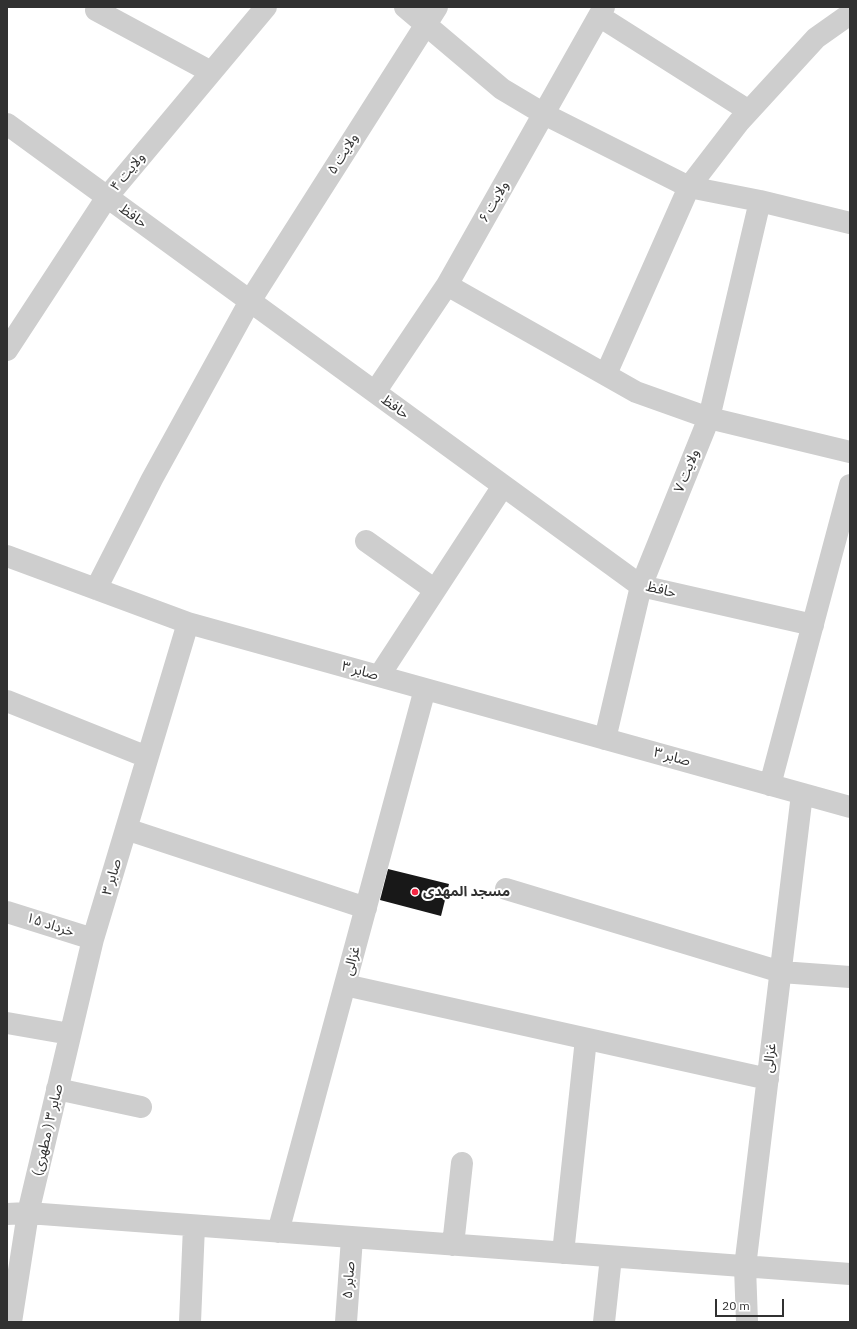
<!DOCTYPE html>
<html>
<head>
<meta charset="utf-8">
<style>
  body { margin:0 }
  #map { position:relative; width:857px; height:1329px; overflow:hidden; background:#fff; font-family:"IBM Plex Sans",sans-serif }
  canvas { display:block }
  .frame { position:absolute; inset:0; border:8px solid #313131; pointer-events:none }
  .scale { position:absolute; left:715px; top:1299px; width:69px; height:18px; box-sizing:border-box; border:2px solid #313131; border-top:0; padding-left:5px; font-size:12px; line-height:14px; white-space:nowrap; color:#313131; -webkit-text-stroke:3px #fff; paint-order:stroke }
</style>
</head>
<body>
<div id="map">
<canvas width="857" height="1329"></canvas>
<div class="frame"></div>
<div class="scale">20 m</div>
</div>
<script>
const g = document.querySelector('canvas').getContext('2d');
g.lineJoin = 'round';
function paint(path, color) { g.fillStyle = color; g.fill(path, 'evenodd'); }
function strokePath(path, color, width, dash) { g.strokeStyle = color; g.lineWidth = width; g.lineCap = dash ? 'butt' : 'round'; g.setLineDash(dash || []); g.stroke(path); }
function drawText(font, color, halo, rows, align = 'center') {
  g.font = font + ' "IBM Plex Sans","Noto Sans Arabic",sans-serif'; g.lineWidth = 4; g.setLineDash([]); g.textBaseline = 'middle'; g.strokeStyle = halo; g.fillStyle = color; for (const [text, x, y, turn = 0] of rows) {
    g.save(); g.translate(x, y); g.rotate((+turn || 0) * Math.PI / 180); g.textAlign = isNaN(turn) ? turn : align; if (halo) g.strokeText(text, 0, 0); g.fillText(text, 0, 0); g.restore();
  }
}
const building = new Path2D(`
  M388,869L449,884L441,916L380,900Z`);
const minor = new Path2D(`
  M405,7L502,89L544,114L689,187L739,122L816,38L850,14
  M96,10L211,72
  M599,16L749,111
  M7,124L641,586L813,625
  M447,285L636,392L709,418L850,452
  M7,350L107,197L266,7
  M606,374L689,187L760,201L850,223
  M375,392L447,285L604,7
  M366,541L435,590
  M7,556L188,623
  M96,589L152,479L250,301L437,7
  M379,676L503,486
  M7,701L147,757
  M605,739L641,586L709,418L760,201
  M770,785L850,485
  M126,829L366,908
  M506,889L781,972L850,977
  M7,912L93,939
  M345,985L768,1079
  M7,1023L70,1034
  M57,1089L141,1107
  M7,1214L28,1213L850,1274
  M278,1232L425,689
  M453,1245L462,1163
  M563,1253L586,1039
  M11,1322L28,1213L93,939L188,623L850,807
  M190,1322L194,1226
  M346,1322L352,1238
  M604,1322L611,1257
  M747,1322L745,1267L802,794`);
const markers = [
  [415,892,4,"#f52643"]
];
const streetNames = [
  ["ولایت ۵",343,154,-58],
  ["ولایت ۴",128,172,-50],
  ["ولایت ۶",494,202,-60],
  ["حافظ",133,216,36],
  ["حافظ",395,407,36],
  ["ولایت ۷",687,471,-68],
  ["حافظ",661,590,14],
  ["صابر ۳",360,671,15],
  ["صابر ۳",672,757,15],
  ["صابر ۳",112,877,-73],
  ["۱۵ خرداد",50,925,18],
  ["غزالی",352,961,-75],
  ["غزالی",770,1058,-83],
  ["صابر ۳ ( مطهری)",48,1130,-77],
  ["صابر ۵",349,1280,-86]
];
const poiNames = [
  ["مسجد المهدی",423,892]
];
paint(building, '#181818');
strokePath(minor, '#cecece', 22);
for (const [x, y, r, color] of markers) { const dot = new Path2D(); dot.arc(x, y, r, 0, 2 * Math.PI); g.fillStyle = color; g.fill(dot); strokePath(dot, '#fff', 1.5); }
drawText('14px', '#313131', '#fff', streetNames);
drawText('bold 14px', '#313131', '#fff', poiNames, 'left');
</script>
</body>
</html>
